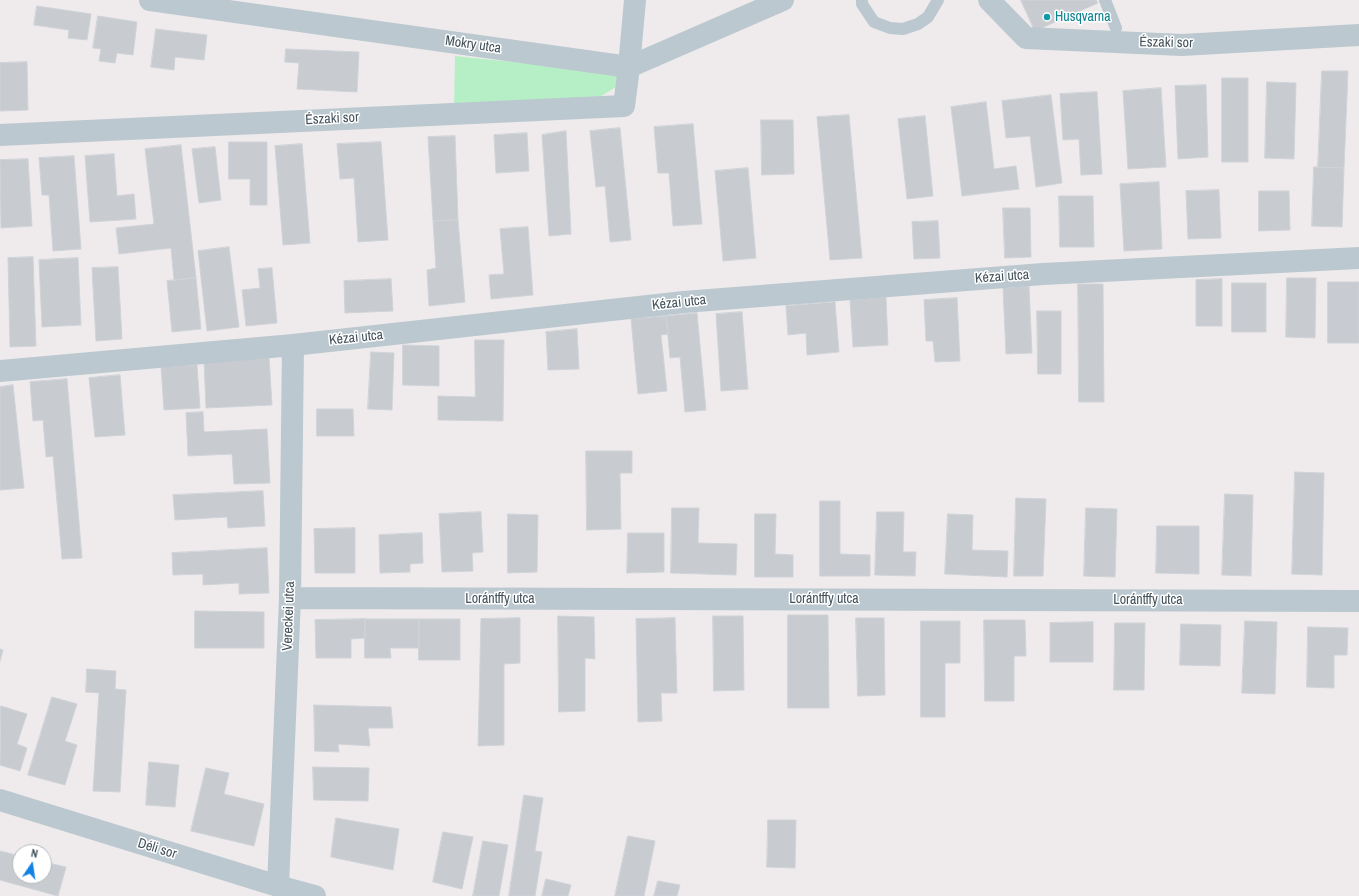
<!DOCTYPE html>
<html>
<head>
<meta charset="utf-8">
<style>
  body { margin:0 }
  #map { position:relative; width:1359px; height:896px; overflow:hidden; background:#efebec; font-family:"Archivo Narrow",sans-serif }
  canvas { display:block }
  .north { position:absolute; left:12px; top:844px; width:40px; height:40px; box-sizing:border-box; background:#fff; border:1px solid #b4b9bd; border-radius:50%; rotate:13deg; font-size:11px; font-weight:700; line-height:16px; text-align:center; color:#435159 }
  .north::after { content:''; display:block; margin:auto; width:14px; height:18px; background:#1283e2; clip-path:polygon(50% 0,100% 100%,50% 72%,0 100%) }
</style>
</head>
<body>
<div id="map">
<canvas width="1359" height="896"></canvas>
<div class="north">N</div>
</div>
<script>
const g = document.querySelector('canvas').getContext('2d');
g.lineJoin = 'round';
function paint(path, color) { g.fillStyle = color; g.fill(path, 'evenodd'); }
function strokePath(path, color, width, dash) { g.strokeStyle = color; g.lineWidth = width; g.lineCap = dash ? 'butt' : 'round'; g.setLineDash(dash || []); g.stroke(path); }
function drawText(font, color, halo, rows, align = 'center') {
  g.font = font + ' "Archivo Narrow",sans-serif'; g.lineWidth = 3; g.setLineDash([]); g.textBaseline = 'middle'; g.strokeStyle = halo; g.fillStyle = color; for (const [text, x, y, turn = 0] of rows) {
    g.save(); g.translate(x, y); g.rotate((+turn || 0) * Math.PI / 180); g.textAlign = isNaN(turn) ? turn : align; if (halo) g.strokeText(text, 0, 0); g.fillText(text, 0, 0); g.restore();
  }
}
const green = new Path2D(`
  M455,56L620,73L619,85L600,97L454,107Z`);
const building = new Path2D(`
  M1021,0H1096L1098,3L1035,31Z
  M37,6L91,14L87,40L68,38L69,30L34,25Z
  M98,16L137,22L133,55L117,53L115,63L99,61L101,49L93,48Z
  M156,29L207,35L204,60L175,57L174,70L151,67Z
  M286,49L359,52L357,92L297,89L299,63L285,62Z
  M27,62L28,110L0,111V63Z
  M1322,71H1348L1344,168L1318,167Z
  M1222,78H1248V162H1222Z
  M1267,82L1296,83L1294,159L1265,158Z
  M1206,85L1208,157L1178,159L1175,86Z
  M1161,88L1166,167L1128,169L1123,91Z
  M1097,92L1102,174L1081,175L1079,139L1063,140L1060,94Z
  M1051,95L1062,183L1036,187L1030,136L1006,138L1002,101Z
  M986,102L994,169L1016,166L1019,189L962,196L951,107Z
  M849,115L862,258L830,260L817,117Z
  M925,116L933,196L907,199L898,119Z
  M761,120H793L794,174L762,175Z
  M693,124L702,224L673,226L669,173H658L654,127Z
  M620,128L631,240L610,242L605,186L596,187L590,131Z
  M566,131L571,234L549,236L542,135Z
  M527,133L529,171L496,173L494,135Z
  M455,136L458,220L433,221L428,137Z
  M229,142H267V205H250V179H229Z
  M381,142L388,240L358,242L354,178L340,179L337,144Z
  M302,144L310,243L283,245L275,146Z
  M181,145L196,278L174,280L171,248L119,254L116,228L154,224L145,149Z
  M215,147L221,200L199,203L192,149Z
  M114,154L117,196L134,194L136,219L90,222L85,156Z
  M74,156L81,249L53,251L49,195H42L39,158Z
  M28,159L32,226L1,228L0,160Z
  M1314,167L1344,168L1342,227L1312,226Z
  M748,168L756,258L723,261L715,171Z
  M1159,182L1162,249L1124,251L1120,184Z
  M1219,190L1221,238L1188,239L1186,191Z
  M1259,191H1289L1290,230L1259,231Z
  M1059,196H1093L1094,247H1060Z
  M1003,208H1030L1031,257L1005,258Z
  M458,220L465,302L429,306L427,270L436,268L433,221Z
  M938,221L940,258L914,259L912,222Z
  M528,227L533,295L491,299L489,275L504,274L500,229Z
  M229,247L239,327L207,331L198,251Z
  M33,257L36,346L10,347L8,258Z
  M78,258L81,325L42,327L39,260Z
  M118,267L122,339L96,341L92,268Z
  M272,268L277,323L246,326L242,290L260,288L258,269Z
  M196,278L201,329L172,332L167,281Z
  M1287,278H1316L1315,338L1286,337Z
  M391,279L393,311L345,313L344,281Z
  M1222,279V326H1196V280Z
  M1328,282H1359V343H1328Z
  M1232,283H1266V332H1232Z
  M1078,284H1103L1104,402H1079Z
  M1029,286L1032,353L1006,354L1003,288Z
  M886,297L888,345L853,347L850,300Z
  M957,298L960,361L935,362L933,341H926L924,300Z
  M835,302L839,352L807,355L806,333L788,335L786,306Z
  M1037,311H1061V374H1038Z
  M742,312L748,389L721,391L716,314Z
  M697,313L706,410L685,412L680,357L670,358L666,316Z
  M666,316L668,334L661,335L667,391L638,394L631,319Z
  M577,329L579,369L548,370L546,332Z
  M475,340H504L503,421L438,420V396L475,397Z
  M403,345L439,346V386L403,385Z
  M371,352L394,353L392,410L368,409Z
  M269,357L272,405L206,408L204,360Z
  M197,365L200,408L164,410L161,367Z
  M120,375L125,435L95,437L89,378Z
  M67,379L82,558L62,559L53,456L46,457L43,420L33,421L30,382Z
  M13,385L24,488L0,490V387Z
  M317,409H353L354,436H317Z
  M203,412L204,432L267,429L270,483L234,484L232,454L188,456L186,413Z
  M586,451H632V473H620L621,529L587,530Z
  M1295,472L1324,473L1322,575L1292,574Z
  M263,491L265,526L228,528L227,517L175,520L173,495Z
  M1225,494L1253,495L1251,576L1222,575Z
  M1016,498L1046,499L1043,576H1014Z
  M820,501H840V554L870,555V576H820Z
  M672,508H699L698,543L737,544L736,575L671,573Z
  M1086,508L1117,509L1115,577L1084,576Z
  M481,512L483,552L472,553L473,571L442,572L439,514Z
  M877,512H904L903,552H916L915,576L875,575Z
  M508,514L538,515L537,572L508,573Z
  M755,514H776L775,554L793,555V577H755Z
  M948,514L973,515L972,550L1008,551L1007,577L945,574Z
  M1157,526H1199V574L1156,573Z
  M355,528V573H315L314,529Z
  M422,533L423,563L410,564V572L380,573L379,535Z
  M628,533H664V572L627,573Z
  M267,548L269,593L239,594V583L203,585V574L173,575L172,553Z
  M195,611L264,612V648H195Z
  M788,615H828L829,708H788Z
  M558,616L594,617L595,659L585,658V711L559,712Z
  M713,616H743L744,690L714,691Z
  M520,618V663L504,664V745L478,746L481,619Z
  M675,618L677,693H661L662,721L638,722L636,619Z
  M856,618H884L885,695L858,696Z
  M365,619V638L351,639V658H316L315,620Z
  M365,619H419V648H390L391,658H365Z
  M419,619H460V660H419Z
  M984,620H1025L1026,656H1014V701H985Z
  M921,621H960V663H945V717H921Z
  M1245,621L1277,622L1275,694L1242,693Z
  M1093,622V662H1050V623Z
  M1115,623H1145L1144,690H1114Z
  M1181,624L1221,625L1220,666L1180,665Z
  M1308,627L1348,628L1347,655H1334V688L1307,687Z
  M0,649L3,650L0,661Z
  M87,669L116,671L115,689L126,690L120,792L93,791L99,693L86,692Z
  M52,697L77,704L65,741L77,745L65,785L28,775Z
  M314,705L391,707L393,728H368L370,746L338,744L339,752L315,751Z
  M1,706L27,714L17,744L27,748L20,771L0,765Z
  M149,762L179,765L175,807L146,805Z
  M313,767L369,768L368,801L314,800Z
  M206,768L229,773L224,794L264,804L254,846L191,831Z
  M524,795L543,798L535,851L542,852L535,896H509Z
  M336,818L399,829L393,870L331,857Z
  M768,820H796L795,868L767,867Z
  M443,832L473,837L462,889L433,882Z
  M628,836L655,841L644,896H615Z
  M483,841L508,845L499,896H473Z
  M0,851L20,856V876H44V862L66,867L58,896L0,880Z
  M546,879L571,885L568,896H542Z
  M658,881L680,885L677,896H654Z`);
const service = new Path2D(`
  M862,0V4L874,22L890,28L903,29L918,24L928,17L938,0
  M1105,0L1116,28`);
const minor = new Path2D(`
  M150,0L629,67L783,0
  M989,0L1026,38L1182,45L1359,35
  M0,135L624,106L629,67L635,0
  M0,371L293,345L684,302L1043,274L1359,258
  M290,598L1359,601
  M0,800L278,886L315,896
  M278,886L290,598L293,345`);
const markers = [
  [1047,17,4,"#0f9aa8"]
];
const cultureNames = [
  ["Husqvarna",1055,17]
];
const streetNames = [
  ["Északi sor",1166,43,1],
  ["Mokry utca",473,45,8],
  ["Északi sor",332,119,-3],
  ["Kézai utca",1002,277,-4],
  ["Kézai utca",679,303,-6],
  ["Kézai utca",356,338,-6],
  ["Lorántffy utca",500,599],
  ["Lorántffy utca",824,599],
  ["Lorántffy utca",1148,600],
  ["Vereckei utca",289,616,-88],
  ["Déli sor",157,849,17]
];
paint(green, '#b6efc6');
paint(building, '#c8ccd1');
strokePath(building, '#cfd3d8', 1);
strokePath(service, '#bbc8cf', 12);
strokePath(minor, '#bbc8cf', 22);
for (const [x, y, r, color] of markers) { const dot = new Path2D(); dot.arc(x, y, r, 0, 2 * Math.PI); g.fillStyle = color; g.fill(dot); strokePath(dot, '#fff', 1.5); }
drawText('14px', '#0d838f', '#fff', cultureNames, 'left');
drawText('14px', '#435159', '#fff', streetNames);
</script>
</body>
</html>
